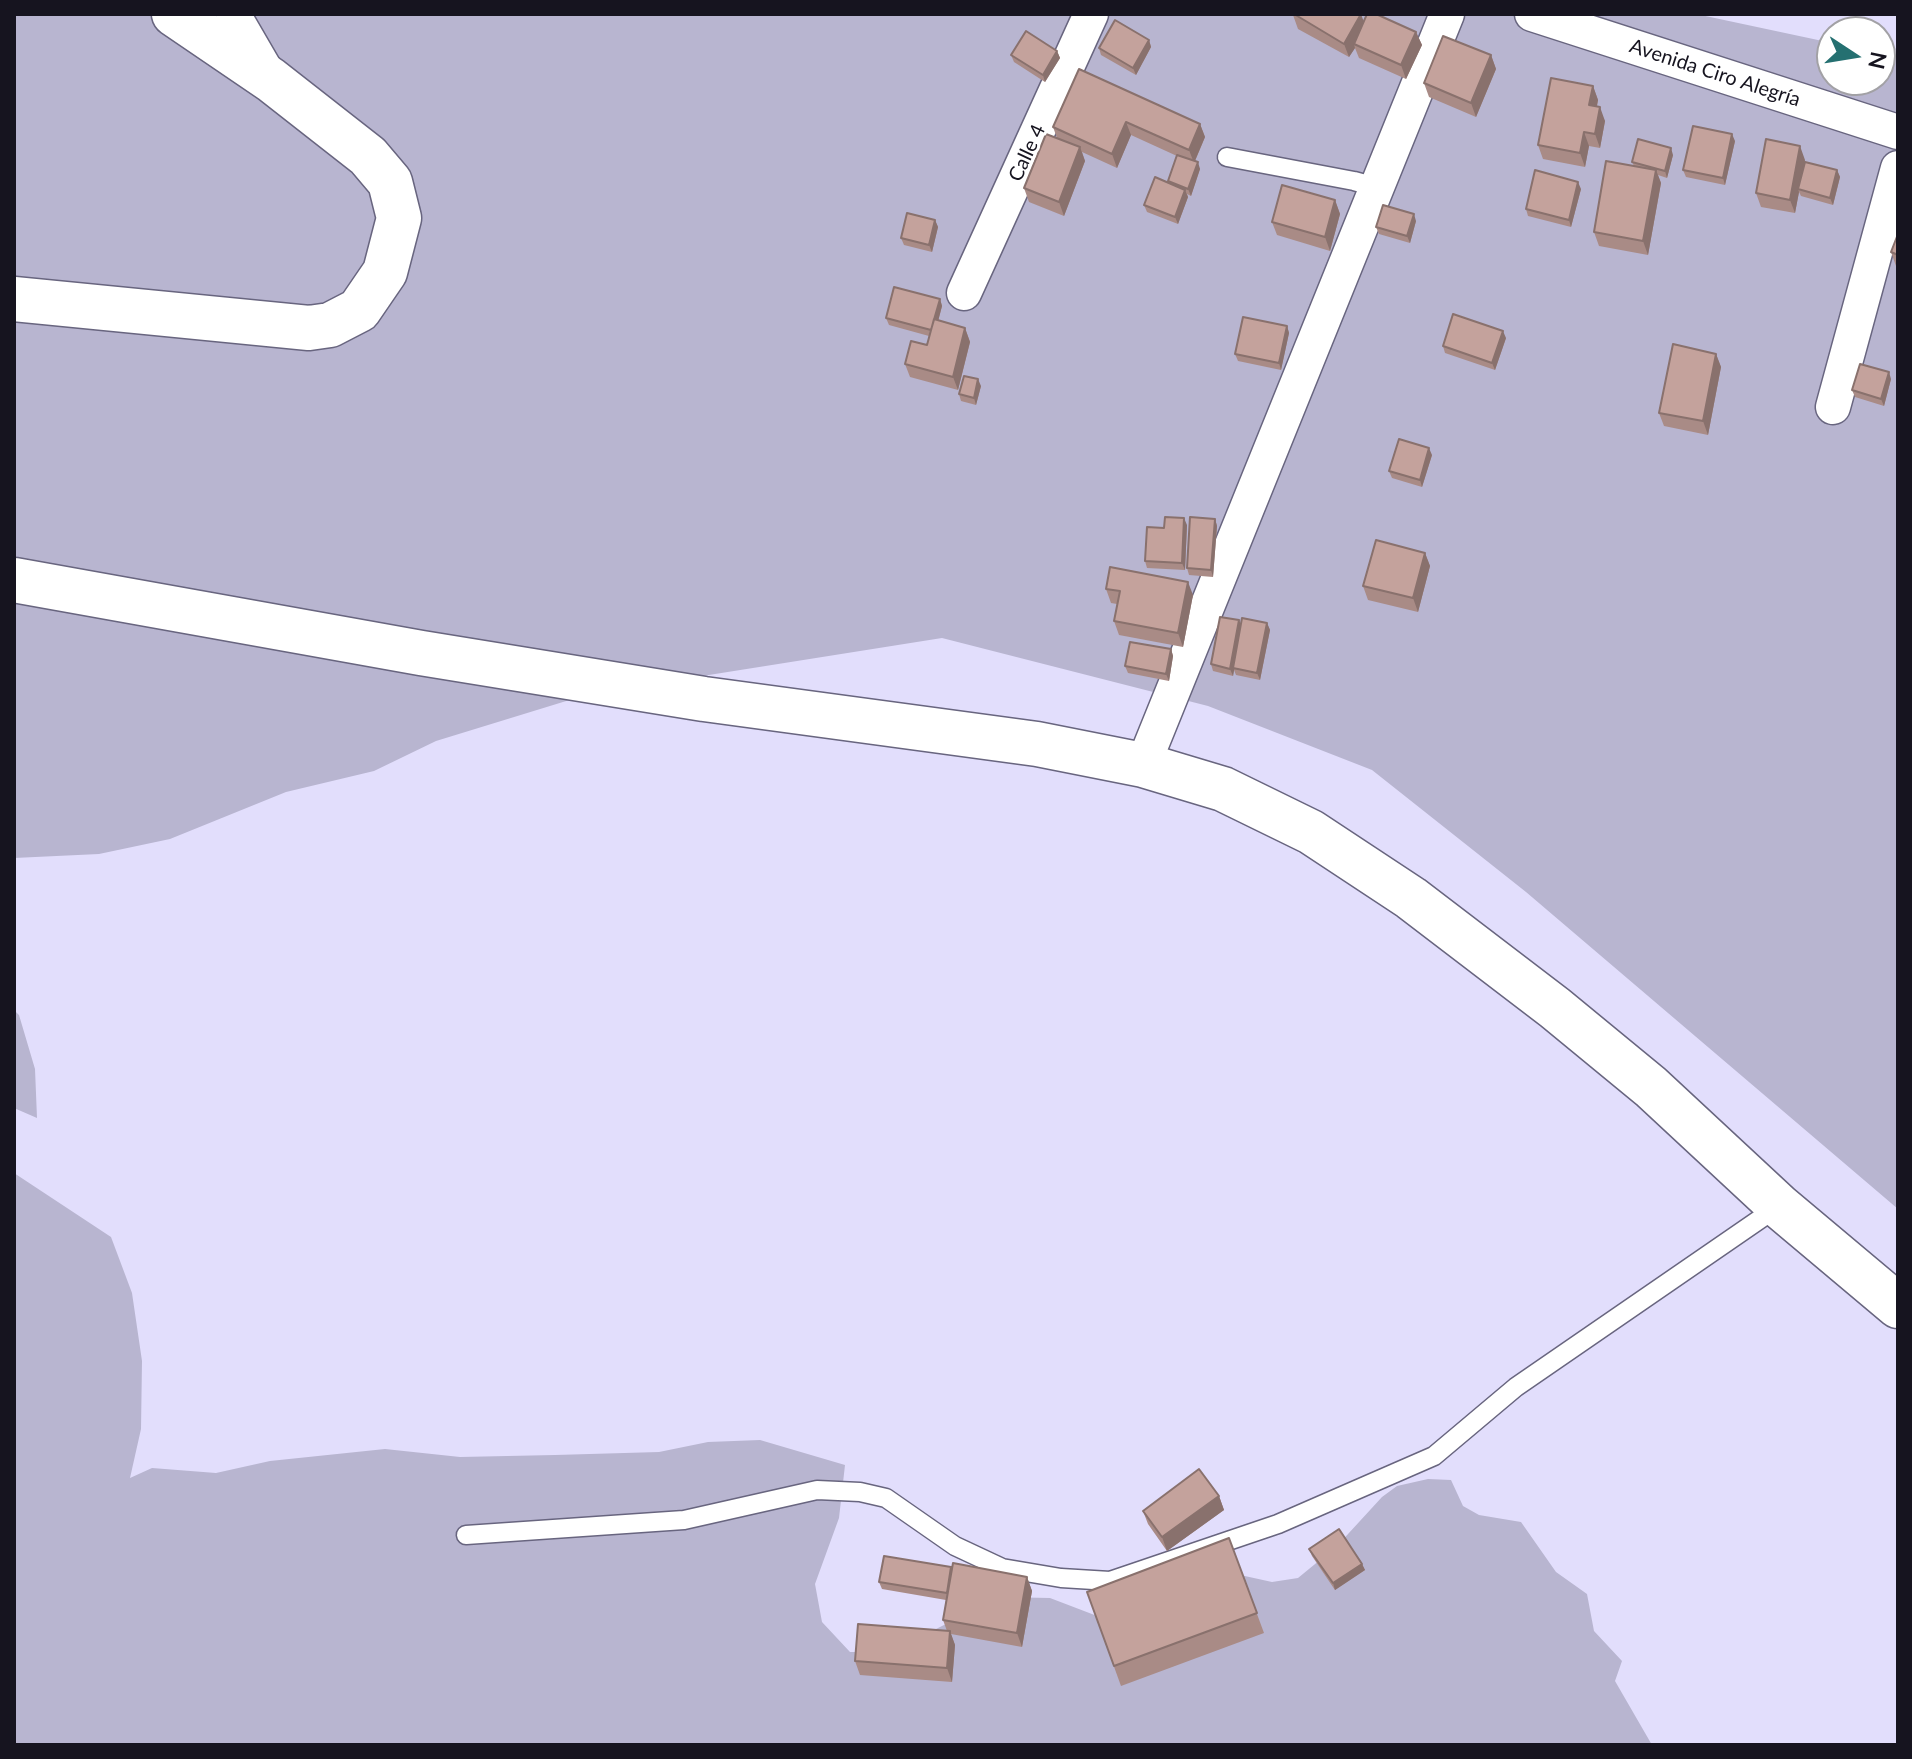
<!DOCTYPE html>
<html>
<head>
<meta charset="utf-8">
<style>
  body { margin:0 }
  #map { position:relative; width:1912px; height:1759px; overflow:hidden; background:#e2defc; font-family:Lato,sans-serif }
  canvas { display:block }
  .frame { position:absolute; inset:0; border:16px solid #16141f; pointer-events:none }
  .north { position:absolute; left:1816px; top:16px; width:80px; height:80px; box-sizing:border-box; background:#fff; border:2px solid #a2a1a5; border-radius:50%; rotate:102deg; font-size:22px; font-weight:700; line-height:32px; text-align:center; color:#16141f }
  .north::after { content:''; display:block; margin:auto; width:28px; height:36px; background:#257071; clip-path:polygon(50% 0,100% 100%,50% 72%,0 100%) }
</style>
</head>
<body>
<div id="map">
<canvas width="1912" height="1759"></canvas>
<div class="frame"></div>
<div class="north">N</div>
</div>
<script>
const g = document.querySelector('canvas').getContext('2d');
g.lineJoin = 'round';
function paint(path, color) { g.fillStyle = color; g.fill(path, 'evenodd'); }
function strokePath(path, color, width, dash) { g.strokeStyle = color; g.lineWidth = width; g.lineCap = dash ? 'butt' : 'round'; g.setLineDash(dash || []); g.stroke(path); }
function drawText(font, color, halo, rows, align = 'center') {
  g.font = font + ' Lato,sans-serif'; g.lineWidth = 6; g.setLineDash([]); g.textBaseline = 'middle'; g.strokeStyle = halo; g.fillStyle = color; for (const [text, x, y, turn = 0] of rows) {
    g.save(); g.translate(x, y); g.rotate((+turn || 0) * Math.PI / 180); g.textAlign = isNaN(turn) ? turn : align; if (halo) g.strokeText(text, 0, 0); g.fillText(text, 0, 0); g.restore();
  }
}
const green = new Path2D(`
  M14,14H1696L1832,43V80H1880V54L1898,57V1209L1526,892L1372,770L1208,706L942,638L589,694L436,741L374,771L286,792L170,839L99,854L14,858Z
  M14,1010L19,1015L35,1069L37,1118L14,1108Z
  M14,1173L111,1237L132,1293L142,1361L141,1429L130,1478L152,1468L216,1473L270,1461L385,1449L460,1457L555,1455L659,1452L708,1442L760,1440L845,1465L839,1518L815,1584L822,1622L850,1652H890L1000,1597L1050,1598L1105,1619L1213,1569L1272,1582L1298,1578L1337,1546L1382,1497L1397,1486L1428,1479L1451,1480L1463,1506L1479,1515L1521,1522L1556,1572L1587,1594L1594,1631L1622,1661L1615,1681L1652,1745H14Z`);
const lane = new Path2D(`
  M1227,157L1354,181L1376,187
  M466,1535L684,1520L817,1490L860,1492L886,1498L955,1546L1002,1568L1061,1578L1110,1581L1278,1524L1434,1456L1516,1387L1779,1206`);
const street = new Path2D(`
  M233,14L269,76
  M1532,14L1898,132
  M964,293L1091,14
  M1833,407L1898,168
  M1143,765L1447,14`);
const secondary = new Path2D(`
  M14,299L309,328L330,325L359,310L385,272L399,218L390,182L368,156L271,80L174,14
  M14,580L421,653L704,699L1037,744L1143,765L1223,789L1311,832L1411,898L1555,1008L1651,1087L1779,1206L1898,1306`);
const wall = new Path2D(`
  M1293,15L1363,22L1416,32L1422,45L1406,79L1359,58L1355,48L1349,57L1298,29Z
  M1149,40L1151,47L1136,75L1101,55L1099,48Z
  M1057,51L1060,58L1045,82L1014,62L1011,55Z
  M1491,55L1496,69L1476,117L1429,97L1424,83Z
  M1079,69L1200,124L1205,137L1195,161L1200,169L1191,196L1187,194L1188,197L1178,224L1147,212L1144,205L1168,183V181L1177,156L1131,135L1117,168L1082,152L1085,161L1064,216L1029,202L1024,188L1057,138L1053,127Z
  M1593,86L1598,100L1597,107L1605,121L1600,148L1589,146L1585,167L1543,159L1538,145Z
  M1735,141L1725,185L1686,177L1683,170Z
  M1673,155L1667,178L1658,175L1661,183L1648,255L1599,246L1594,232L1634,166L1632,162Z
  M1805,160V163L1837,170L1840,177L1833,205L1801,196L1799,192L1795,213L1761,207L1756,193Z
  M1581,189L1571,227L1528,216L1526,209Z
  M1335,200L1340,214L1330,251L1277,235L1272,222Z
  M935,220L938,227L932,252L904,245L901,238Z
  M1416,221L1410,243L1379,234L1376,227Z
  M1898,234V267L1896,266L1891,252Z
  M940,299L942,306L938,321L965,328L970,342L958,390L910,377L905,364L927,345L929,336L889,325L886,318Z
  M1287,326L1289,333L1281,370L1238,361L1235,354Z
  M1506,338L1495,370L1445,353L1443,346Z
  M1716,354L1721,367L1708,435L1664,426L1659,413Z
  M1891,379L1884,406L1855,397L1852,390Z
  M981,386L976,405L961,401L959,394Z
  M1432,455L1422,487L1392,478L1389,471Z
  M1215,519L1217,526L1213,577L1189,575L1187,568Z
  M1187,525L1185,570L1147,568L1145,561L1164,528Z
  M1425,553L1430,566L1418,612L1368,600L1363,586Z
  M1106,589L1193,595L1183,647L1119,635L1114,621L1117,604L1111,603Z
  M1267,623L1270,630L1260,680L1236,675L1234,670L1233,676L1213,671L1211,664L1241,625Z
  M1171,649L1173,656L1169,681L1128,673L1125,666Z
  M1219,1496L1224,1510L1167,1551L1148,1524L1143,1511Z
  M1229,1538L1264,1633L1121,1686L1087,1592Z
  M1309,1549L1362,1564L1365,1570L1335,1590L1312,1556Z
  M951,1567L1027,1577L1032,1591L1022,1647L951,1634L955,1645L952,1682L860,1675L855,1661L947,1631L943,1620L946,1600L882,1589L879,1582Z`);
const shadedWall = new Path2D(`
  M1361,14L1366,28L1354,44L1355,48L1349,57L1344,44Z
  M1416,32L1422,45L1406,79L1401,65Z
  M1149,40L1151,47L1136,75L1133,68Z
  M1057,51L1060,58L1045,82L1043,75Z
  M1491,55L1496,69L1476,117L1471,103Z
  M1593,86L1598,100L1594,119L1589,105Z
  M1600,107L1605,121L1600,148L1595,134Z
  M1126,122L1131,135L1117,168L1112,154Z
  M1200,124L1205,137L1194,163L1189,150Z
  M1584,132L1589,146L1585,167L1580,153Z
  M1732,134L1735,141L1725,185L1723,178Z
  M1800,146L1805,160L1800,190L1798,189L1799,192L1795,213L1790,200Z
  M1080,147L1085,161L1064,216L1059,202Z
  M1671,148L1673,155L1667,178L1665,171Z
  M1198,162L1200,169L1191,196L1188,189Z
  M1656,170L1661,183L1648,255L1643,241Z
  M1837,170L1840,177L1833,205L1830,198Z
  M1578,182L1581,189L1571,227L1569,220Z
  M1185,190L1188,197L1178,224L1175,217Z
  M1335,200L1340,214L1330,251L1325,237Z
  M1414,214L1416,221L1410,243L1407,236Z
  M935,220L938,227L932,252L929,245Z
  M940,299L942,306L934,337L931,330Z
  M1287,326L1289,333L1281,370L1279,363Z
  M965,328L970,342L958,390L953,377Z
  M1503,331L1506,338L1495,370L1492,363Z
  M1716,354L1721,367L1708,435L1703,421Z
  M1889,372L1891,379L1884,406L1881,399Z
  M978,379L981,386L976,405L974,398Z
  M1429,448L1432,455L1422,487L1420,480Z
  M1184,518L1187,525L1185,570L1182,563Z
  M1215,519L1217,526L1213,577L1211,570Z
  M1425,553L1430,566L1418,612L1413,598Z
  M1188,582L1193,595L1183,647L1178,633Z
  M1239,620L1242,627L1233,676L1230,669Z
  M1267,623L1270,630L1260,680L1257,673Z
  M1171,649L1173,656L1169,681L1166,674Z
  M1219,1496L1224,1510L1167,1551L1162,1537Z
  M1362,1564L1365,1570L1335,1590L1333,1583Z
  M1027,1577L1032,1591L1022,1647L1017,1633Z
  M950,1631L955,1645L952,1682L947,1668Z`);
const building = new Path2D(`
  M1294,14H1361L1344,44Z
  M1367,14H1376L1416,32L1401,65L1354,44Z
  M1115,20L1149,40L1133,68L1099,48Z
  M1026,31L1057,51L1043,75L1011,55Z
  M1443,36L1491,55L1471,103L1424,83Z
  M1079,69L1200,124L1189,150L1126,122L1112,154L1053,127Z
  M1551,78L1593,86L1589,105L1600,107L1595,134L1584,132L1580,153L1538,145Z
  M1693,126L1732,134L1723,178L1683,170Z
  M1046,134L1080,147L1059,202L1024,188Z
  M1638,139L1671,148L1665,171L1632,162Z
  M1766,139L1800,146L1790,200L1756,193Z
  M1177,155L1198,162L1188,189L1168,181Z
  M1606,161L1656,170L1643,241L1594,232Z
  M1805,162L1837,170L1830,198L1798,189Z
  M1535,170L1578,182L1569,220L1526,209Z
  M1155,177L1185,190L1175,217L1144,205Z
  M1282,185L1335,200L1325,237L1272,222Z
  M1383,205L1414,214L1407,236L1376,227Z
  M907,213L935,220L929,245L901,238Z
  M1898,234V255L1891,252Z
  M894,287L940,299L931,330L886,318Z
  M1453,314L1503,331L1492,363L1443,346Z
  M1243,317L1287,326L1279,363L1235,354Z
  M934,319L965,328L953,377L905,364L911,341L927,345Z
  M1673,344L1716,354L1703,421L1659,413Z
  M1860,364L1889,372L1881,399L1852,390Z
  M964,376L978,379L974,398L959,394Z
  M1399,439L1429,448L1420,480L1389,471Z
  M1165,517L1184,518L1182,563L1145,561L1147,527L1164,528Z
  M1190,517L1215,519L1211,570L1187,568Z
  M1376,540L1425,553L1413,598L1363,586Z
  M1110,567L1188,582L1178,633L1114,621L1120,591L1106,589Z
  M1220,617L1239,620L1230,669L1211,664Z
  M1242,618L1267,623L1257,673L1233,668Z
  M1130,642L1171,649L1166,674L1125,666Z
  M1199,1469L1219,1496L1162,1537L1143,1511Z
  M1339,1529L1362,1564L1333,1583L1309,1549Z
  M1229,1538L1257,1613L1114,1666L1087,1592Z
  M884,1556L951,1567L947,1593L879,1582Z
  M953,1563L1027,1577L1017,1633L943,1620Z
  M858,1624L950,1631L947,1668L855,1661Z`);
const streetNames = [
  ["Avenida Ciro Alegría",1715,73,18],
  ["Calle 4",1027,153,-65]
];
paint(green, '#b8b5d0');
strokePath(lane, '#68657f', 21);
strokePath(street, '#68657f', 37);
strokePath(secondary, '#68657f', 47);
strokePath(lane, '#fff', 18);
strokePath(street, '#fff', 34);
strokePath(secondary, '#fff', 44);
paint(wall, '#a98b86');
paint(shadedWall, '#89716d');
paint(building, '#c4a29c');
strokePath(building, '#89716d', 2);
drawText('20px', '#16141f', '#fff', streetNames);
</script>
</body>
</html>
